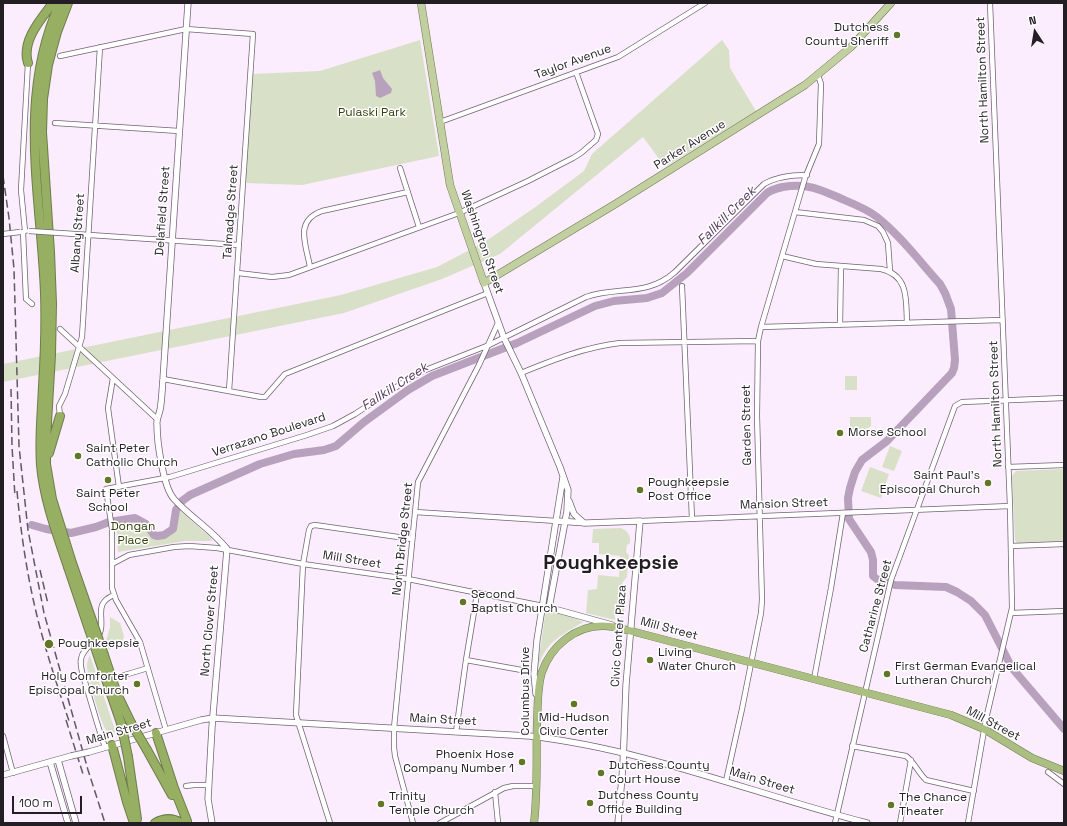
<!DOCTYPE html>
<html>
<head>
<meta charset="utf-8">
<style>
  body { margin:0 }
  #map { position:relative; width:1067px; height:826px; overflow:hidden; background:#fbedfe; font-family:"Space Grotesk",sans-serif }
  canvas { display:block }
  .frame { position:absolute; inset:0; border:4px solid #231d24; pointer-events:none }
  .north { position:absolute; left:1015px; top:12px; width:40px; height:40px; -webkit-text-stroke:3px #fff; paint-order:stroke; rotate:348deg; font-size:11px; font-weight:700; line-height:16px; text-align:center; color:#231d24 }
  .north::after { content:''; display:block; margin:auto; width:14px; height:18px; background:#231d24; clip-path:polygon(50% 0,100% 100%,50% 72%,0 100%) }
  .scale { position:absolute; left:12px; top:796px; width:70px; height:18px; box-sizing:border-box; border:2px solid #231d24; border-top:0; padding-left:5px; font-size:12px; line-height:14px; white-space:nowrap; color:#231d24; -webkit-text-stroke:3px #fff; paint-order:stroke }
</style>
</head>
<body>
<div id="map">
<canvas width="1067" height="826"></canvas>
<div class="frame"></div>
<div class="north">N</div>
<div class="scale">100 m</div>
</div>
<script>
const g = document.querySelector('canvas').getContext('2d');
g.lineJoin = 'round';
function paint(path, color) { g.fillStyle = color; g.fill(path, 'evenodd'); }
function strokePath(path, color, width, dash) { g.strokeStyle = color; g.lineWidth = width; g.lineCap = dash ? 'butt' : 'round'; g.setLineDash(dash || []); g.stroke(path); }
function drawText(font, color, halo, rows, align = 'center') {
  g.font = font + ' "Space Grotesk",sans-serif'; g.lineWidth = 3; g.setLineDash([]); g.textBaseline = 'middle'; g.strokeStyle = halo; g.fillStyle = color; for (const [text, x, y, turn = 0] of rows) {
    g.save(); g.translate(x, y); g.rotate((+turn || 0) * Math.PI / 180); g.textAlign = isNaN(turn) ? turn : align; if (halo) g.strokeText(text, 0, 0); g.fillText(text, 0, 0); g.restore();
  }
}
const green = new Path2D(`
  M420,40L439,156L302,185L245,183L252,74L320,71Z
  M722,40L729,50L730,68L756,111L665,167L643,137L500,254L442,279L344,313L3,382V364L341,295L437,267L483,243L534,208L584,171L592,154Z
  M845,376H857V390H845Z
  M850,417H871V426L863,432H850Z
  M890,446L902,451L894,471L882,467Z
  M870,467L889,474L881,498L861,491Z
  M1064,469V541L1017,543L1015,540L1012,476L1016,471Z
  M177,508L211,538L212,541H185L118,552L116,521C139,518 139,516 154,535C159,537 162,537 166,534C178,528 172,518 177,508Z
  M621,528C628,531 631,536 630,543L627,545L626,552L629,555L627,577L622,583L627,589L624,612L615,611V620L586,613L588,590L597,589L598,575L619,577L620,556L599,554V543H592L593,529Z
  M546,609L560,612L583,622C559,637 544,642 537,672Z
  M110,617L120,623L124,636L122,642L116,644L109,650L106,641L110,627Z
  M90,655L116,733C113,733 110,733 107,731C101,726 88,676 87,667C87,662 88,659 90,655Z`);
const water = new Path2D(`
  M380,70L383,78L392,89L391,93L380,98L376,96L375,81L372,73Z`);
const river = new Path2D(`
  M32,525L46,529L71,533L96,527L109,522L135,518L146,524L154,535L157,536L164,535L173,529L176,510L182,501L190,495L260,464L294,454L324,450L336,446L364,422L408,390L432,376L517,343L595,306L614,301L647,298L662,293L687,273L767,193C774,188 781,187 790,186C811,184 823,191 842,199C854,204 867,209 877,217C901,236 920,262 940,284L945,293L951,309L955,360L954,368L952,373L887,441L862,460L855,472L850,488L848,498L849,519L871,552L873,560V576L878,580L895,585L946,587L957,592L971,601L985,615L1012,668L1064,729`);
const minor = new Path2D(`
  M60,56L186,29L253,34L229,391
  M440,122L618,57L705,3
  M55,123L179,131
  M400,168L419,227
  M795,212L864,220L878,226L883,232L888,243L890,271
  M25,231L21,190L28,63
  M23,232L26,299L32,304
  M60,233L239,245
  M782,256L816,264L881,269C909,275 906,300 907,323
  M310,267C306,244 294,221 322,211L408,192
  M238,273L272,277L289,275L459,213L528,181L573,158L581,153L596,140L598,134L576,72
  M682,286L692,519
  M840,325L841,266
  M761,327L1002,320
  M60,329L157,419
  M521,373C553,360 585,347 620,343L758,341
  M113,378L108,408L119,487
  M163,379L261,397H265L285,374L488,293
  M60,416L59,406L65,394L82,337L100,47
  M1008,467L1064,465
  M415,512L557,521
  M640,521L1010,506
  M1011,546L1064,544
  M112,564L129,555L174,547L189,546L217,548L303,564L408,579L543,606
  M1011,613L1064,611
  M466,660L527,671
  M118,677L148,668
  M814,679L831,588L843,513
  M166,730L140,642L116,600L112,588V529L106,489L170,477L307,435L333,426L355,414L404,382L423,371L489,345L586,297C618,286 647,297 675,272L764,184C776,177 793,175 807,175
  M456,732L466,660L477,594
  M3,736L13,773
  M852,746L906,756C914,762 918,772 926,780L974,791
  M105,747C98,728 93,708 87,689C85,680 79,668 81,659C83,646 99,642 101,629C103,614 95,603 114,595
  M1048,772L1064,784
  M726,781L742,709L761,613L762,600L757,416L758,341L761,327L805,178L819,144L821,84L818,75
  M186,786L194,785H209
  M495,792L498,823
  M330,823L296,715L303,564L309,530L311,526L315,525L412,539
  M413,823L395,756L394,747V728L418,482L479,365L498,323
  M440,823L504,788L513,786H536
  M835,823L891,580L955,406L962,402L1064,398
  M900,823L911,760
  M968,823L986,719L1012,608L1010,506L990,3`);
const tertiary = new Path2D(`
  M188,3L163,379C162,389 162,400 160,410C159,415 156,420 157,425C157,441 163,487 174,499C190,517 212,530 227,549L212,727L208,799L212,823
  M484,283L504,338L521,373L560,467L568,490L567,511L549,608
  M569,501L574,514L584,523
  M557,521L587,523L640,521L626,685L623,765L618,823
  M547,607L612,625
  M536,694L534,674L537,640L563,477
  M89,752L201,720L213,718L529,736C645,749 754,794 867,823
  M58,760L76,823
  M50,762L68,823
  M3,775L71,756`);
const primary = new Path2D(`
  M421,3L450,185L484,283L617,203L805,85L851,47L891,3`);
const trunk = new Path2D(`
  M534,823C538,790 536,756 537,723C538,706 537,687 542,672C551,646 576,625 604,626C613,626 622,629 631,631L951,715L984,729L1032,758L1064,771`);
const motorway = new Path2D(`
  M60,3C17,97 41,194 45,293C46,324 45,355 43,386C42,412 39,439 41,465C44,500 57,534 68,567
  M68,3L57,32L48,65L43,99L42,132L50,252L52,304L51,355L46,440V464L52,499L72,563
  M28,63C21,41 41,19 53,3
  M49,453L60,416
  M104,655L117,694L131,723
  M99,659L121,723
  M156,733L174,788L187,821
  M112,745L127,802L134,823
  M147,750L172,795
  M128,757L137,819
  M155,823C164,818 173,818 181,823`);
const rail = new Path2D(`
  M3,176L9,218L14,269L19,446L28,530L44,613L88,770L105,823
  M11,389L12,446L15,497
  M17,491C21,536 28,581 39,624C48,658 59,691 70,724
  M40,570L48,604
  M66,720L83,774`);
const minorBridge = new Path2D(`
  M29,231L60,233
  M3,234L20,232`);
const tertiaryBridge = new Path2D(`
  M71,756L89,752`);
const motorwayBridge = new Path2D(`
  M72,563L104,655
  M68,567L99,659
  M121,723L128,757
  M131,723L147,750`);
const markers = [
  [897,35,4,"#617727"],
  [840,433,4,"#617727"],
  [78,456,4,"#617727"],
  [108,480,4,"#617727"],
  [988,483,4,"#617727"],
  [640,490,4,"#617727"],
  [463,602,4,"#617727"],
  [49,644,5,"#617727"],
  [650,660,4,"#617727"],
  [887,674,4,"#617727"],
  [137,684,4,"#617727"],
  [574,704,4,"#617727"],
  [522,762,4,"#617727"],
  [601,773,4,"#617727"],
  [590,803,4,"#617727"],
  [381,804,4,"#617727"],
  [891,805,4,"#617727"]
];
const poiNames = [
  ["Dutchess",889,28,"right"],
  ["County Sheriff",889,42,"right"],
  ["Morse School",848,433],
  ["Saint Peter",86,449],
  ["Catholic Church",86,463],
  ["Saint Paul's",980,476,"right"],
  ["Episcopal Church",980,490,"right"],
  ["Poughkeepsie",648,483],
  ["Post Office",648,497],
  ["Saint Peter",108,494,"center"],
  ["School",108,508,"center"],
  ["Second",471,595],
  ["Baptist Church",471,609],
  ["Poughkeepsie",58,644],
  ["Living",658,653],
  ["Water Church",658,667],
  ["First German Evangelical",895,667],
  ["Lutheran Church",895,681],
  ["Holy Comforter",129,677,"right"],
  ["Episcopal Church",129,691,"right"],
  ["Mid-Hudson",574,718,"center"],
  ["Civic Center",574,732,"center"],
  ["Phoenix Hose",514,755,"right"],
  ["Company Number 1",514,769,"right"],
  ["Dutchess County",609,766],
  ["Court House",609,780],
  ["Dutchess County",598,796],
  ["Office Building",598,810],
  ["Trinity",389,797],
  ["Temple Church",389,811],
  ["The Chance",899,798],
  ["Theater",899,812]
];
const streetNames = [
  ["Taylor Avenue",573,62,-20],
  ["North Hamilton Street",983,80,-92],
  ["Parker Avenue",690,145,-32],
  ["Delafield Street",163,211,-86],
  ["Talmadge Street",231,212,-86],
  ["Albany Street",78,233,-86],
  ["Washington Street",482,242,71],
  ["North Hamilton Street",996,404,-92],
  ["Garden Street",747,425,-91],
  ["Verrazano Boulevard",269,435,-18],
  ["Mansion Street",784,504,-2],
  ["North Bridge Street",403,539,-84],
  ["Mill Street",352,560,9],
  ["Catharine Street",876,606,-75],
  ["North Clover Street",210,621,-85],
  ["Mill Street",669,629,15],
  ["Civic Center Plaza",619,636,-86],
  ["Columbus Drive",526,691,-90],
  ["Main Street",443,720,3],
  ["Mill Street",993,724,28],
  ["Main Street",119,732,-16],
  ["Main Street",762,781,17]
];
const parkNames = [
  ["Pulaski Park",372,113],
  ["Dongan",133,527],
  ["Place",133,541]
];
const waterNames = [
  ["Fallkill Creek",727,216,-45],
  ["Fallkill Creek",395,387,-33]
];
const townNames = [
  ["Poughkeepsie",611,564]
];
paint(green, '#d8e0c8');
paint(water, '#b8a1bd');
strokePath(river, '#b8a1bd', 8);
strokePath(minor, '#716274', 6);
strokePath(tertiary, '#716274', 7);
strokePath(primary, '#6e7c4c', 8);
strokePath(trunk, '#6e7c4c', 8);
strokePath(motorway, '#6e7c4c', 10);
strokePath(minor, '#fff', 4.5);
strokePath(tertiary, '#fff', 5.5);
strokePath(primary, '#c1cfa1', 7);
strokePath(trunk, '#acbf82', 7);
strokePath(motorway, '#97af62', 8);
strokePath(rail, '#605862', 1.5, [8, 4]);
strokePath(minorBridge, '#716274', 6, []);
strokePath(tertiaryBridge, '#716274', 7, []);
strokePath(motorwayBridge, '#6e7c4c', 10, []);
strokePath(minorBridge, '#fff', 4.5);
strokePath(tertiaryBridge, '#fff', 5.5);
strokePath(motorwayBridge, '#97af62', 8);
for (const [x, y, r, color] of markers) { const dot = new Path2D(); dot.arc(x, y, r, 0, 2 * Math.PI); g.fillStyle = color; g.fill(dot); strokePath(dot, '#fff', 1.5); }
drawText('12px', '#231d24', '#fff', poiNames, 'left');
drawText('12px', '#231d24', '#fff', streetNames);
drawText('12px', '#324009', '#fff', parkNames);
drawText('italic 13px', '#57365e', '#fff', waterNames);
drawText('bold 20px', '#231d24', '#fff', townNames);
</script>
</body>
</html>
